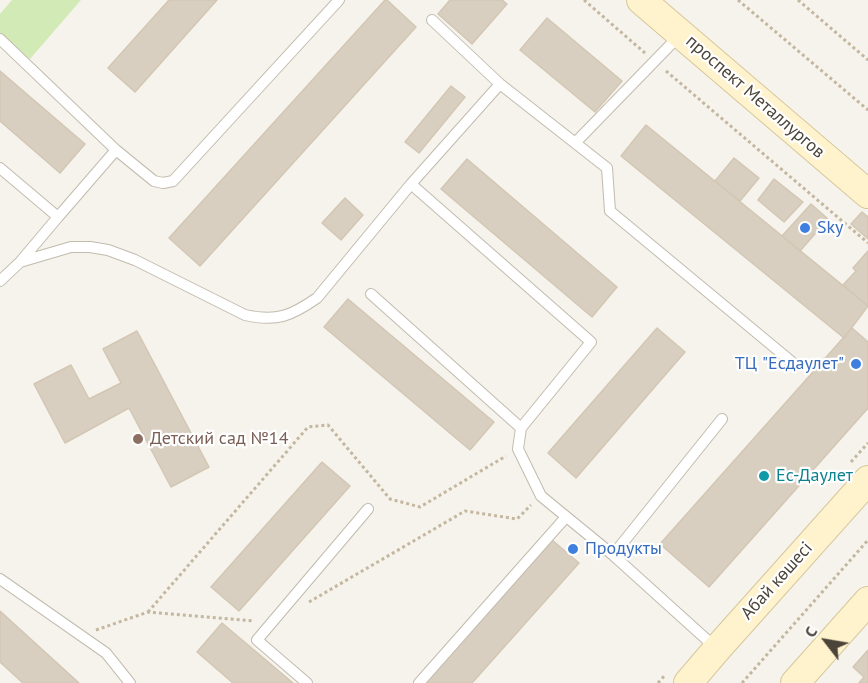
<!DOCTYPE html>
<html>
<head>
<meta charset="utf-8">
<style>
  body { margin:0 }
  #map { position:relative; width:868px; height:683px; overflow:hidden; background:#f6f3ec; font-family:"PT Sans",sans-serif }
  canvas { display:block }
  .north { position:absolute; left:796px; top:611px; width:60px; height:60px; -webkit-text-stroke:4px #fff; paint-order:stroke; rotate:301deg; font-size:16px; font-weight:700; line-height:24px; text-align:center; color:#4b4439 }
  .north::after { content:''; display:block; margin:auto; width:21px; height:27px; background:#4b4439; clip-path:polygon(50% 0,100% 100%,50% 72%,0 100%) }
</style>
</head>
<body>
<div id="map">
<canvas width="868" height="683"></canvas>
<div class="north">С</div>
</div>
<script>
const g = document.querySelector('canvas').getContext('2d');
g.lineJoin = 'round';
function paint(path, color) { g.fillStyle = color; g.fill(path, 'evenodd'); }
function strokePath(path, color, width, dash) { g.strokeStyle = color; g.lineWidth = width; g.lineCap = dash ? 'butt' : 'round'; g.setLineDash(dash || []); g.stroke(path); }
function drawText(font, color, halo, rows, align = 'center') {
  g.font = font + ' "PT Sans",sans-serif'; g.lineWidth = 4.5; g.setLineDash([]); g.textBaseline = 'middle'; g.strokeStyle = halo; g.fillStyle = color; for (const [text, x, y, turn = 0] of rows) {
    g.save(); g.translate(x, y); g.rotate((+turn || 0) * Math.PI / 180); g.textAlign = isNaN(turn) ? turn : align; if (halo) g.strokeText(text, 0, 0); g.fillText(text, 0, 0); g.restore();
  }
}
const green = new Path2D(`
  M12,0H81L30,59L0,33V14Z`);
const building = new Path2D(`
  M169,0H217L135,92L108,68Z
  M385,0H387L416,27L200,266L169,238Z
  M450,0H502L507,4L472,44L438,14Z
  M547,18L622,81L595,112L520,50Z
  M0,71L85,144L60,173L0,121Z
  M451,86L465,97L419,153L405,142Z
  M646,125L868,306L844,338L621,156Z
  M734,158L759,178L740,201L715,181Z
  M467,159L617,287L592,317L441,189Z
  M774,179L803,202L784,222L758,200Z
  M345,198L363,215L341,240L322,223Z
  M811,204L828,219L800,251L782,236Z
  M862,212L868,217V239L851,224Z
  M868,251V306L843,285L856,271L853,268Z
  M348,299L494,422L470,450L324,327Z
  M657,328L685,352L576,478L548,453Z
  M852,328L868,342V408L709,587L660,544Z
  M137,331L209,467L171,487L129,408L65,443L34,384L71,365L89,399L121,383L103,349Z
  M322,462L350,486L239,611L211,587Z
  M552,540L579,563L472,683H425Z
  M0,611L79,683H23L0,662Z
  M222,623L293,683H233L197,652Z
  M868,650V683H859L864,677L853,667Z`);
const path = new Path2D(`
  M584,0L645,53
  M738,0L868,110
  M798,0L868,60
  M666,71L868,243
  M851,462L868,443
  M309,602L465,511L517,519L531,505
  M148,612L308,427L328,425L390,499L420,507L506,456
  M96,630L148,612L254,621
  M658,683L665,675
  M742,683L868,540`);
const lane = new Path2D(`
  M432,20L500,84L607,168L610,211L792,362
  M0,39L116,150L58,217L0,168
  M575,143L679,36
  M116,150L154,181L163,183L173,181L339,0
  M20,262L71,247H90L108,250L135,260L245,315C277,322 291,316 317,298L411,184
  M0,281L20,262L58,217
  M371,294L521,428L591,342L411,184L500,84
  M521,428L518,449L541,496L613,555L716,648
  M613,555L722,419
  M0,579L106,653L130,683
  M307,683L257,640L368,509
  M419,683L566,517`);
const secondary = new Path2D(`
  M641,0L868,194
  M688,683L717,649L868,480
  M795,683L868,601`);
const markers = [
  [805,228,6,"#3f7fe0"],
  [856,364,6,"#3f7fe0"],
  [138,439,6,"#8d6e63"],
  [764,476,6,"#0f9aa8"],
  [573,549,6,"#3f7fe0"]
];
const streetNames = [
  ["проспект Металлургов",755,97,41],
  ["Абай көшесі",777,581,-48]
];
const shopNames = [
  ["Sky",817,228],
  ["ТЦ \"Есдаулет\"",844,364,"right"],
  ["Продукты",585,549]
];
const educationNames = [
  ["Детский сад №14",150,439]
];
const cultureNames = [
  ["Ес-Даулет",776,476]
];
paint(green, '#d2eab5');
paint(building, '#d8cfc1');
strokePath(building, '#d3c7b4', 1.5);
strokePath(lane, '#c2bbae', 12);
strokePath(secondary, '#d6c79b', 30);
strokePath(path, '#c4b79f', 3, [3, 3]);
strokePath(lane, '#fff', 10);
strokePath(secondary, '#fff3cd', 28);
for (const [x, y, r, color] of markers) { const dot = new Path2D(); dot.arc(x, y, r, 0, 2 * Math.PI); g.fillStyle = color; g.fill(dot); strokePath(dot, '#fff', 2); }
drawText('18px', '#4b4439', '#fff', streetNames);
drawText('18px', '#366cbe', '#fff', shopNames, 'left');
drawText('18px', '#785e54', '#fff', educationNames, 'left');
drawText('18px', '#0d838f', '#fff', cultureNames, 'left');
</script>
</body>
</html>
